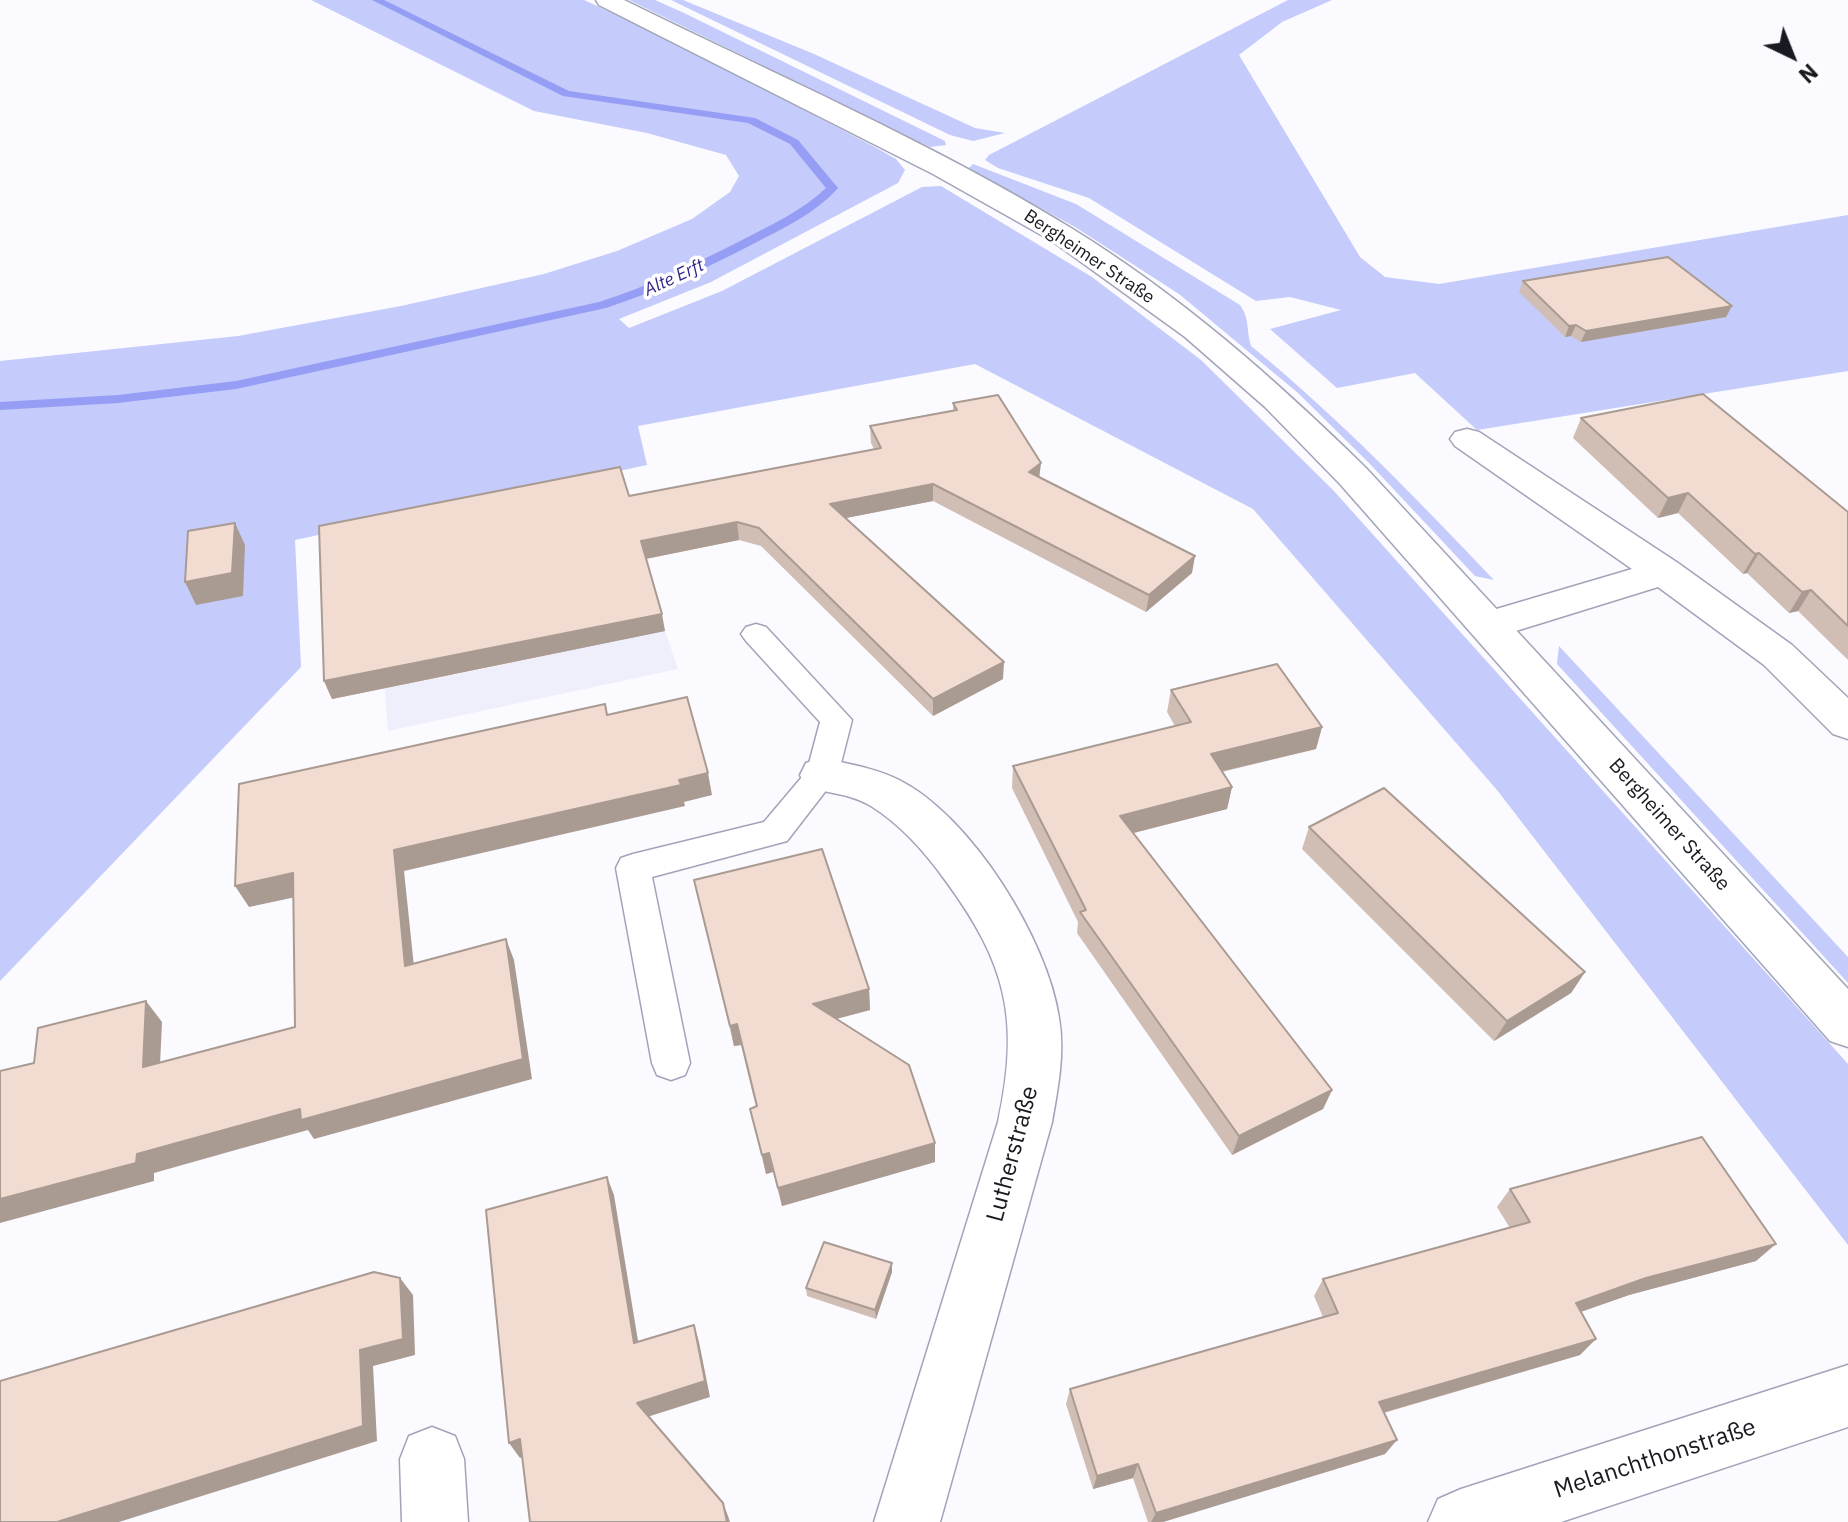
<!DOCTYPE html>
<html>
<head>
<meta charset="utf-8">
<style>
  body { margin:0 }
  #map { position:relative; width:1848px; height:1522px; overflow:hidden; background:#fafaff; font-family:"IBM Plex Sans",sans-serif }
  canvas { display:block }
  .north { position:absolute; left:1752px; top:16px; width:80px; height:80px; -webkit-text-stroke:6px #fff; paint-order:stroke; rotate:137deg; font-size:22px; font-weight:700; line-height:32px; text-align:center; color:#191a21 }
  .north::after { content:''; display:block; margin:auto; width:28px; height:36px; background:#191a21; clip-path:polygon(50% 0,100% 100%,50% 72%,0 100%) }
</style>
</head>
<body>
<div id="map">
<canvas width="1848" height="1522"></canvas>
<div class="north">N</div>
</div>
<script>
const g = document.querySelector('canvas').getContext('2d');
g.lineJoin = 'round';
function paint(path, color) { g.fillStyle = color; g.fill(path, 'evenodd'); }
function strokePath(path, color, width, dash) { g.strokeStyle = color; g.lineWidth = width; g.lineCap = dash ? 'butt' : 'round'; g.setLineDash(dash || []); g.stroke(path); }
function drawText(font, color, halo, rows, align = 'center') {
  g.font = font + ' "IBM Plex Sans",sans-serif'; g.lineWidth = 7; g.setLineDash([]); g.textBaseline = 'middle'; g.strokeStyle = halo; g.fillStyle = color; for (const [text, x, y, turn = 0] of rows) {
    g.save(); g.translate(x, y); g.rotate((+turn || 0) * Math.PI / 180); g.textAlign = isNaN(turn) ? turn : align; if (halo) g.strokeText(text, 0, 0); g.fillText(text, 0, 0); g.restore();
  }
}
const built = new Path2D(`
  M580,493L616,641L665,631L678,669L388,731L372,534L433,522L454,675L551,654Z`);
const green = new Path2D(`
  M311,0H584L660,35L873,146L896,159L905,170L898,183L711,282L619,319L629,328L722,291L922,187L941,186L1092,277L1201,360L1333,490L1848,1064V1245L1497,790L1253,509L975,364L638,426L647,465L295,540L301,667L0,981V361L238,336L401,306L544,274L617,251L692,219L730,192L739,176L726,155L647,133L534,111Z
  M629,0H655L684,13L945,141L946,145L930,147Z
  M671,0H683L814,54L975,128L1005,133L973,141L950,135Z
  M1288,0H1332L1282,22L1239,55L1360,257L1385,277L1439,284L1848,215V371L1477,430L1415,373L1337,388L1270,329L1341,310L1290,297L1256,301L1089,198L998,168L985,160L989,155Z
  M973,164L1076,204L1240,305C1250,319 1246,330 1251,346C1339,418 1416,498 1494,580L1475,576L1370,464L1298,393L1179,294L1075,227L969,168Z
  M1559,646L1848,957V983L1557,664Z`);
const stream = new Path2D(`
  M372,0H384L569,91L755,118L798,140L838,188C816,213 784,228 755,243C707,268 658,291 606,308L236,389L118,403L0,410V402L118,395L236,381L599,302C649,286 695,264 742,240C771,225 802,211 826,188L790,144L748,123L563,96Z`);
const lane = new Path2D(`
  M756,624L766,627L852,720L838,775L787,841L652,877L690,1063L685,1075L671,1080L657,1075L652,1063L616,868L621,858L633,854L764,822L807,771L820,722L746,641L741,634L746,627Z`);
const street = new Path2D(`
  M1467,429L1479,432L1678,563L1792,645L1848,698V739L1833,734L1764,665L1658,587L1490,639L1476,635L1470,625L1476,615L1632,569L1455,446L1450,439L1455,432Z
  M822,758C848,764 875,768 899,780C971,816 1048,940 1059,1018C1065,1053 1058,1088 1052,1122L940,1522H874L998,1122C1020,1020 1007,964 945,880C925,852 900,824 871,806C852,794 827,793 806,787L800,775L806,763Z
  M1848,1365V1427L1561,1522H1428L1438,1499L1461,1489Z
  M432,1427L455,1436L464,1459L468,1522H402L400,1459L409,1436Z`);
const primary = new Path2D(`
  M596,0H624C774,74 929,141 1071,228C1180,295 1275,379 1366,468L1848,989V1047L1830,1041L1340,484L1265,407L1185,337L1052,241L933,174L599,5Z`);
const wall = new Path2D(`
  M1523,281L1732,306L1726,317L1581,342L1571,336L1565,337L1519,292Z
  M953,403L1040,477L1192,573L1146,612L933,501L845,518L1003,679L933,716L761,546L739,540L646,559L665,631L332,699L324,681L629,496L874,449L871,443L870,426L953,410Z
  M1581,418L1848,512V660L1798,611L1789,613L1747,573L1743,574L1678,513L1658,518L1573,438Z
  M1171,690L1322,727L1316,749L1222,772L1232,787L1227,809L1134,833L1332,1090L1323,1109L1232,1155L1077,933L1078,922L1012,788L1013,766L1175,726L1167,712Z
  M1309,827L1585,972L1571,993L1494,1041L1302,849Z
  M694,880L869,989L870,1010L837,1019L935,1162L782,1206L773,1172L766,1174L750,1109L756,1107L741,1045L734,1046Z
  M1510,1189L1756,1261L1629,1295L1581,1312L1580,1355L1384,1413L1385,1454L1163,1522H1148L1133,1478L1093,1489L1066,1404L1070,1389L1323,1317L1314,1296L1323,1279L1510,1228L1497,1207Z
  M892,1272L876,1319L807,1296L806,1288Z`);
const shadedWall = new Path2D(`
  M1732,306L1726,317L1581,342L1586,331Z
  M1576,325L1571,336L1565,337L1569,326Z
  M1041,463L1039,480L1029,472Z
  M933,484V501L831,521L830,504Z
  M1688,493L1678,513L1658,518L1668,498Z
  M737,522L739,540L645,559L641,541Z
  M235,523L245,545L243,596L196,605L185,582Z
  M1759,553L1747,573L1743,574L1755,554Z
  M1195,556L1192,573L1146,612L1149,595Z
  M1811,590L1798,611L1789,613L1802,592Z
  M662,614L665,631L332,699L324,681Z
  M1004,662L1003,679L933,716V699Z
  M1322,727L1316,749L1206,775L1211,754Z
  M708,773L712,795L684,802L685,806L404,871L416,986L405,966L394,850Z
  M1232,787L1227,809L1117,837L1120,816Z
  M293,873L305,895L249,907L235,886Z
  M506,939L514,960L532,1079L314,1139L308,1130L239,1149L154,1173V1181L0,1223V1199Z
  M1585,972L1571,993L1494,1041L1507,1021Z
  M869,989L870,1010L816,1024L813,1004Z
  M146,1001L162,1022L159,1086L143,1067Z
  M737,1024L741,1045L734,1046L730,1026Z
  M1332,1090L1323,1109L1232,1155L1239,1136Z
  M935,1143V1162L782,1206L778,1188Z
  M769,1153L773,1172L766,1174L762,1155Z
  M607,1177L614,1195L641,1359L634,1343Z
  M1776,1244L1756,1261L1629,1295L1560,1319L1576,1303L1646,1278Z
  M892,1263V1272L876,1319L875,1310Z
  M400,1278L413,1295L415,1355L373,1366L377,1441L119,1522H57L360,1350Z
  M694,1325L699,1342L710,1397L644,1418L637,1403Z
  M1596,1339L1580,1355L1368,1417L1379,1402Z
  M520,1439L531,1454L520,1458L509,1443Z
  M1397,1440L1385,1454L1163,1522H1151L1156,1513Z
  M1138,1464L1133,1478L1093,1489L1097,1476Z
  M723,1503L728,1516L730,1522H727Z`);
const building = new Path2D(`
  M1668,257L1732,306L1586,331L1576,325L1569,326L1523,281Z
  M1703,394L1848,512V626L1811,590L1802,592L1759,553L1755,554L1688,493L1668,498L1581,418Z
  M998,395L1041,463L1029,472L1195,556L1149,595L933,484L830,504L1004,662L933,699L759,528L737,522L641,541L662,614L324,681L319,526L620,467L629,496L881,448L870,426L957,410L953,403Z
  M235,523L232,573L185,582L188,531Z
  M1277,664L1322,727L1211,754L1232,787L1120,816L1332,1090L1239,1136L1080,912L1086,910L1013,766L1191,722L1171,690Z
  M687,697L708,773L679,780L681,785L394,850L405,966L506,939L523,1059L301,1120L300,1109L224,1130L137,1154L136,1163L0,1199V1071L34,1063L38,1028L146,1001L143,1067L295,1027L293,873L235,886L239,784L605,704L607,715Z
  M1384,788L1585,972L1507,1021L1309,827Z
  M822,849L869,989L813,1004L909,1065L935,1143L778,1188L769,1153L762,1155L750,1109L757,1106L737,1024L730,1026L694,880Z
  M1702,1137L1776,1244L1646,1278L1576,1303L1596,1339L1379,1402L1397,1440L1156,1513L1138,1464L1097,1476L1070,1389L1338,1313L1323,1279L1530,1222L1510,1189Z
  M607,1177L634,1343L694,1325L705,1381L637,1403L723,1503L727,1522H530L520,1439L509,1443L486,1210Z
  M824,1242L892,1263L875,1310L806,1288Z
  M374,1272L400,1278L403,1339L360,1350L363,1426L57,1522H0V1381Z`);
const farStreetnames = [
  ["Bergheimer Straße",1089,257,34]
];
const farWaternames = [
  ["Alte Erft",674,278,-25]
];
const streetNames = [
  ["Bergheimer Straße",1669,825,48]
];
const nearStreetnames = [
  ["Lutherstraße",1013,1154,-75],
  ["Melanchthonstraße",1655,1459,-18]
];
paint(built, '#eeeffb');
paint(green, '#c5cbfb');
paint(stream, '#969df5');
strokePath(lane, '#a1a4b8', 3);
strokePath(street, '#a1a4b8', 3);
strokePath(primary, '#a1a4b8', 3);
paint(lane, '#fff');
paint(street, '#fff');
paint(primary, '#fff');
paint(wall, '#d0bdb4');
paint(shadedWall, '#a99a92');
paint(building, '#f2dcd1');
strokePath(building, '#a99a92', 2);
drawText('18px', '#191a21', '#fff', farStreetnames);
drawText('italic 18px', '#32298c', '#fff', farWaternames);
drawText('20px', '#191a21', '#fff', streetNames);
drawText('24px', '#191a21', '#fff', nearStreetnames);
</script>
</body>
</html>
